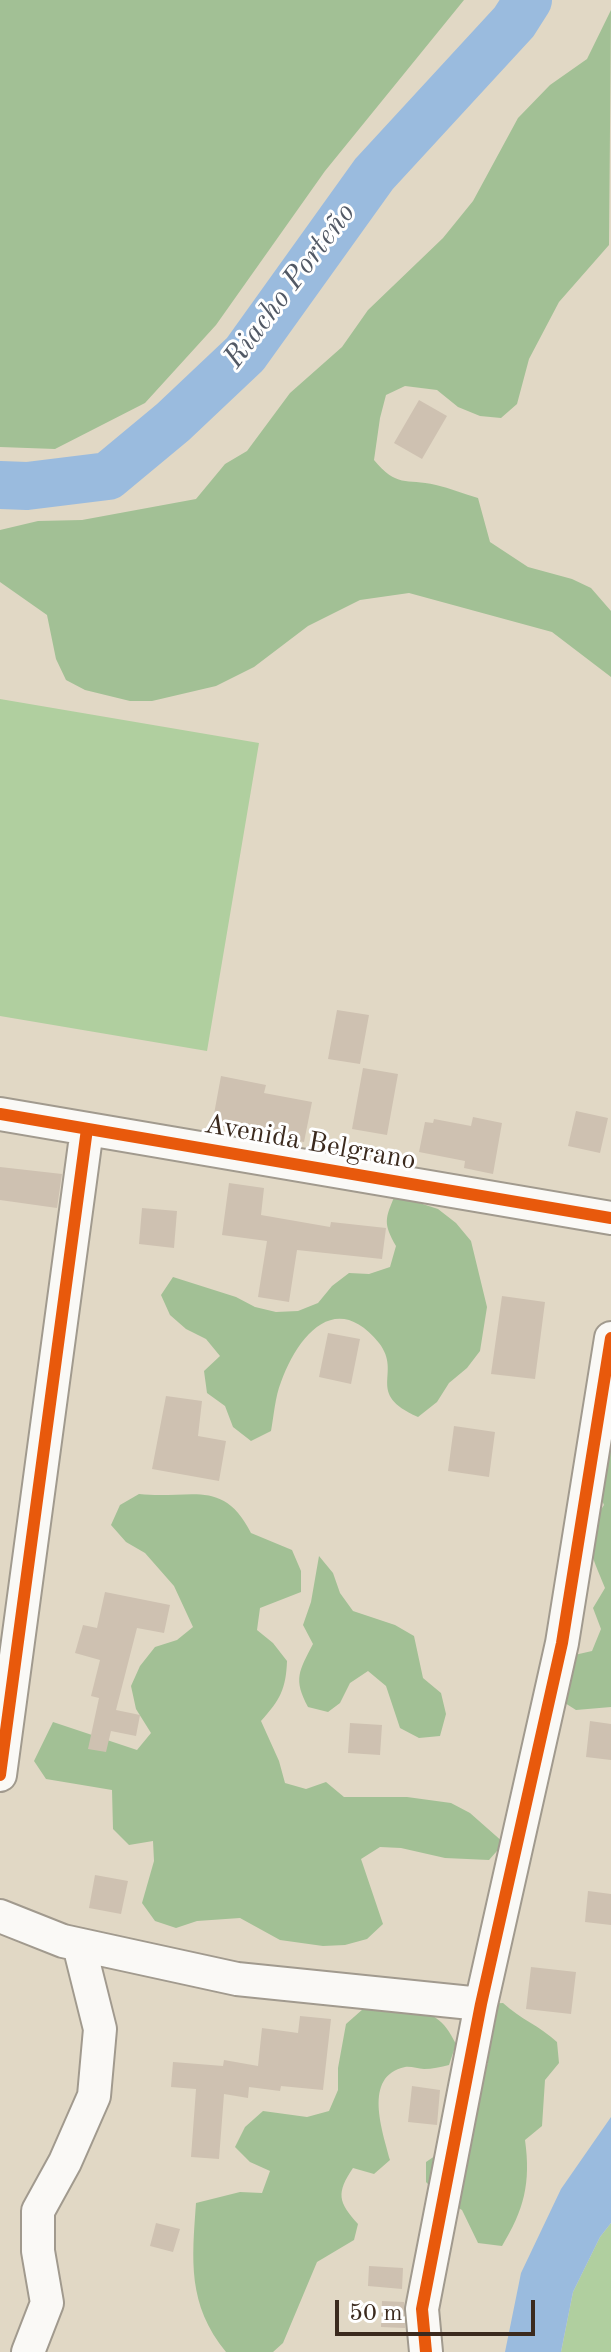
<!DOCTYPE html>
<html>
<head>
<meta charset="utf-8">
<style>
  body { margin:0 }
  #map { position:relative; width:611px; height:2352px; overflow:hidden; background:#e1d8c5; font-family:"Old Standard TT",serif }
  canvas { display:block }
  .scale { position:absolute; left:335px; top:2300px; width:200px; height:36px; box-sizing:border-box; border:4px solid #3b2a1e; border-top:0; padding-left:10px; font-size:24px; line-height:28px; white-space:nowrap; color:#3b2a1e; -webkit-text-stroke:6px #fff; paint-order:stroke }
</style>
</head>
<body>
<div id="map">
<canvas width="611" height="2352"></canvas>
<div class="scale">50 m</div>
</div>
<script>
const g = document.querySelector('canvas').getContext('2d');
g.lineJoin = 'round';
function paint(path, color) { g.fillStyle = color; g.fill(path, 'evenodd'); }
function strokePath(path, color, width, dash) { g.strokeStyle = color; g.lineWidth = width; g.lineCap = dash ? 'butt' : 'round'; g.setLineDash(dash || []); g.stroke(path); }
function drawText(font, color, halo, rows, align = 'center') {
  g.font = font + ' "Old Standard TT",serif'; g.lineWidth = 6; g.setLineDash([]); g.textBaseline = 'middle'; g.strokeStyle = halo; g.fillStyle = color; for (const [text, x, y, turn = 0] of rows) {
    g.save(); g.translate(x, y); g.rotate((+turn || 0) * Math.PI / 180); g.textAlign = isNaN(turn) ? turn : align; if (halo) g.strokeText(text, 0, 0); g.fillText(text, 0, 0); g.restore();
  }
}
const green = new Path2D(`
  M0,699L259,743L207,1051L0,1016Z
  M611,2223V2352H561L573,2292L600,2237Z`);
const forest = new Path2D(`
  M0,0H464L325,171L216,325L145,403L55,449L0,447Z
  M611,10L609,245L559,302L529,359L517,404L501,418L480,416L458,407L437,390L405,386L386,395L380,418L374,460C397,488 405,478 436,485C450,488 464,494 478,498L490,542L528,567L572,579L591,588L611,611V677L552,632L409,593L360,600L308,626L254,667L216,686L152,701H130L85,690L66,680L56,659L47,615L0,582V530L38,521L82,520L196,499L225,464L247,451L290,393L342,347L368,310L443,238L473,201L518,118L550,85L587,59Z
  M395,1195L438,1209L456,1223L471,1241L487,1307L480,1351L467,1368L449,1383L437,1402L418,1417C364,1393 403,1374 379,1343C336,1289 298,1335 281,1382C275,1397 274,1415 271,1431L251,1441L233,1427L225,1406L207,1393L204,1371L220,1356L206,1339L186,1329L170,1315L161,1295L173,1277L236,1297L255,1307L276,1312L298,1311L318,1303L332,1286L349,1273L369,1274L390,1267L396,1246C383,1223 385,1219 395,1195Z
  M611,1417V1707L576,1710L557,1698L570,1656L592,1651L601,1629L593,1608L605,1588C591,1552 580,1539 604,1505L595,1484Z
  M139,1494C190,1500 223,1477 251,1533L292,1550L301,1571V1592L260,1608L257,1630L273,1643L287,1661C286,1689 280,1700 261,1721L279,1761L285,1783L306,1789L326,1782L344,1797H407L451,1803L470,1813L504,1843L489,1860L445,1858L401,1848L380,1847L361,1859L383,1924L367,1939L345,1945L323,1946L280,1940L240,1918L197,1921L176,1928L155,1921L142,1903L154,1861L153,1841L129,1845L113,1829L112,1790L46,1779L34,1761L53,1722L137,1750L151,1733L136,1709L131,1686L140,1666L155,1647L177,1640L193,1627L174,1586L145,1553L126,1542L111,1525L120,1505Z
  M319,1556L333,1573L340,1593L353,1611L395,1625L414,1636L423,1678L441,1693L446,1714L440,1736L419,1738L400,1728L386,1686L368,1671L350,1683L340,1703L328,1712L308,1707C293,1679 299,1671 313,1644L303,1625L311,1602Z
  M503,2003C520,2019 540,2026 557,2042L559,2063L545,2080L542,2126L525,2140C531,2183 524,2210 502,2246L478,2243L462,2210L441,2198L426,2182V2162L457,2141L467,2073L488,2064L478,2022L481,2004Z
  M406,2007C434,2014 443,2018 456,2044L449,2065C441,2067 432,2069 424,2069C418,2069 411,2066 405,2067C362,2076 383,2132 390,2160L374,2174L353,2168C336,2193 338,2202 358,2224L354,2240L317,2262L283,2343L273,2352H226C187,2304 192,2260 196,2203L240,2192L262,2193L270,2171L250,2162L235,2147L245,2127L263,2111L307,2117L329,2111L338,2090V2068L346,2024L363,2009Z`);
const water = new Path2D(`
  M611,2117V2223L600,2237L573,2292L561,2352H505L521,2273L561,2189Z`);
const river = new Path2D(`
  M0,485L27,486L108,476L173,422L245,354L374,174L514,22L528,0`);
const building = new Path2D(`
  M419,400L447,416L422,459L394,443Z
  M337,1010L369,1015L360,1064L328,1059Z
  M363,1068L398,1074L387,1135L352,1129Z
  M221,1076L266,1085L264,1093L312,1102L304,1142L212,1125Z
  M576,1111L608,1118L600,1153L568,1146Z
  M473,1117L502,1123L493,1174L464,1168L465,1161L419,1152L425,1122L433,1123L434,1119L471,1126Z
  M0,1167L62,1174L57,1208L0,1200Z
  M229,1183L264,1188L261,1215L330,1227L331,1222L386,1228L382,1259L297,1250L289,1302L258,1297L267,1241L222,1235Z
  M142,1208L177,1211L174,1248L139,1244Z
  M502,1296L545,1302L535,1379L491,1374Z
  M328,1333L360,1339L351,1384L319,1377Z
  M166,1396L202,1401L198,1436L226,1441L219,1481L152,1469Z
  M454,1426L495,1432L489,1477L448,1471Z
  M105,1592L170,1605L164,1633L137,1628L116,1710L140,1715L136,1736L111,1731L106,1752L88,1749L99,1698L91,1696L100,1660L75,1653L83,1625L97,1628Z
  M590,1721L611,1724V1760L586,1757Z
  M350,1723L382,1725L380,1755L348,1753Z
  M95,1875L128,1881L121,1914L89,1908Z
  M588,1891L611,1894V1925L585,1922Z
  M531,1967L576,1972L571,2014L526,2009Z
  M300,2016L331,2019L323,2090L281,2086L280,2091L249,2087L248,2098L224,2094L219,2159L191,2157L196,2089L171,2087L173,2062L223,2066L224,2060L258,2066L262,2028L298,2033Z
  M412,2086L440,2090L437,2125L408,2122Z
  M156,2223L180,2229L173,2252L150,2246Z
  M369,2266L403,2268L402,2289L368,2286Z
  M382,2301L404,2302L405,2328L381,2327Z`);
const minor = new Path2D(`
  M0,1114L611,1218
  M0,1775L87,1129
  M0,1916L63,1941L237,1979L481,2004
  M28,2352L47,2303L38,2251V2211L65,2162L94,2096L100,2029L79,1945
  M426,2352L422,2309L481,2004L562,1643L611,1338`);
const cycleway = new Path2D(`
  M0,1114L611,1218
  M0,1775L87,1129
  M426,2352L422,2309L481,2004L562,1643L611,1338`);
const streetNames = [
  ["Avenida Belgrano",310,1143,10]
];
const waterNames = [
  ["Riacho Porteño",290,286,-53]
];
paint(green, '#b0cf9f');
paint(forest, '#a2c095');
paint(water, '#9abbde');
strokePath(river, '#9abbde', 48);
paint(building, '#cec1b1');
strokePath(minor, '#a19a8e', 36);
strokePath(minor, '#faf9f6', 32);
strokePath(cycleway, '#e8590c', 12);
drawText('28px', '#3b2a1e', '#fff', streetNames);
drawText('italic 30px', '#525965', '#fff', waterNames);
</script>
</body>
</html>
